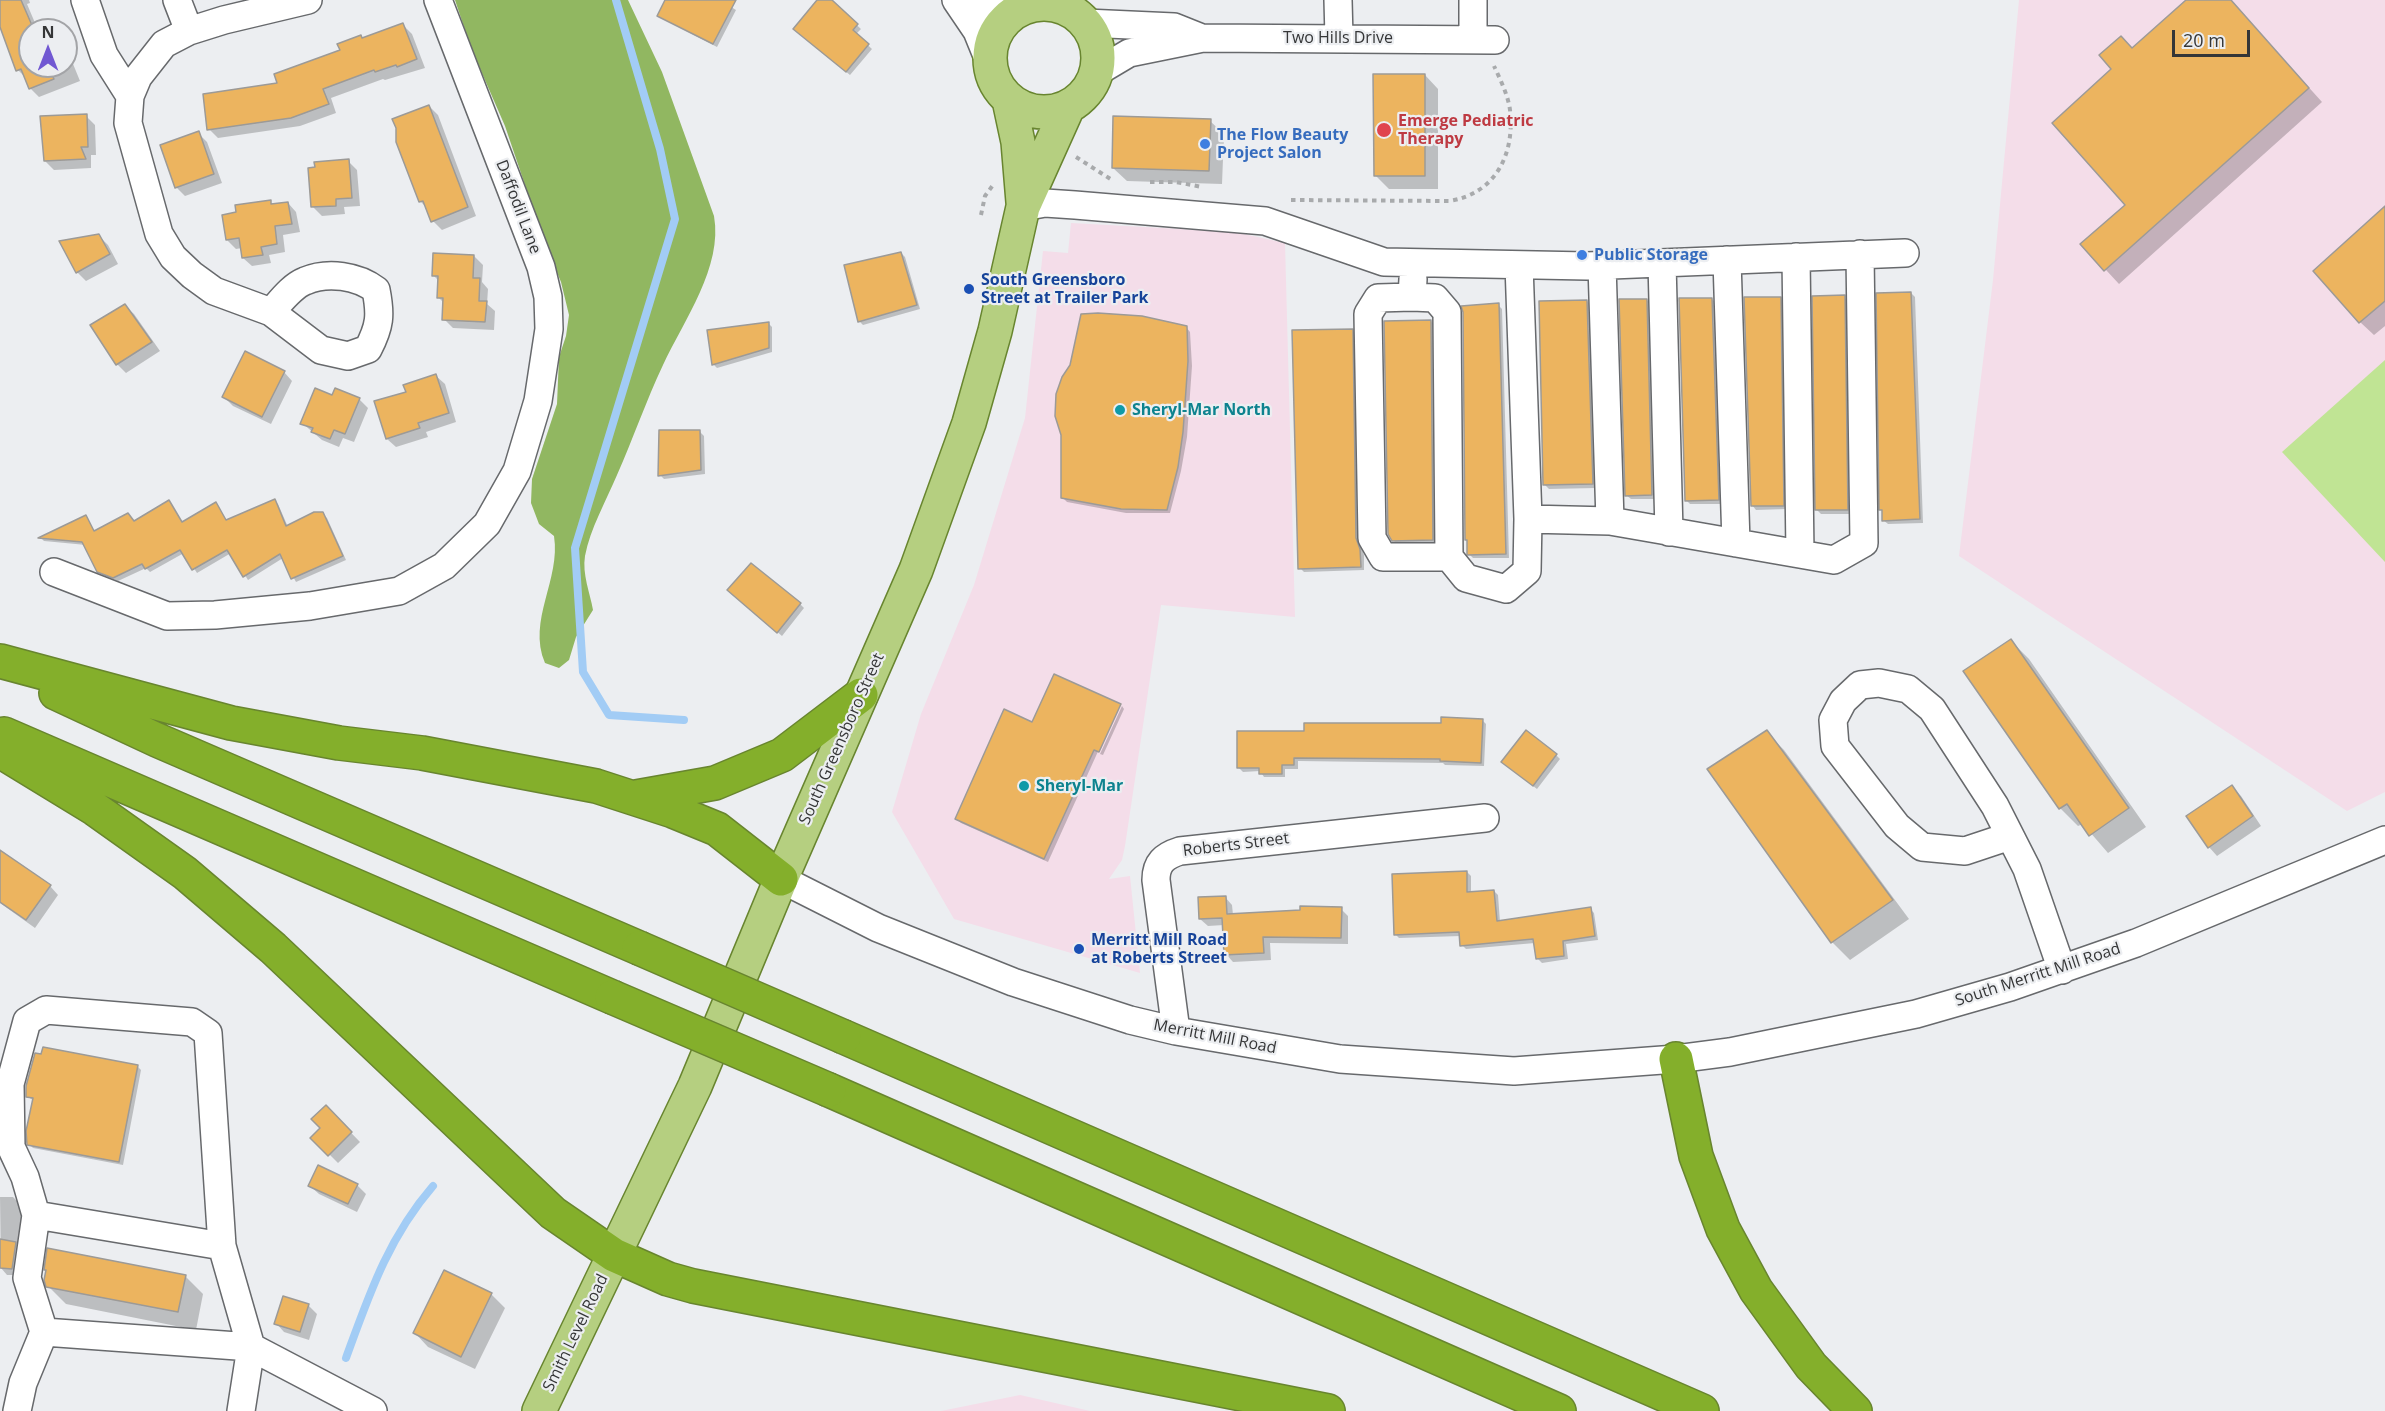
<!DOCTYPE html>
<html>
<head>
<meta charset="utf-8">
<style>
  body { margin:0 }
  #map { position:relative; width:2385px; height:1411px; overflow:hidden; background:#eceef1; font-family:"Open Sans",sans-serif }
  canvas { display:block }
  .north { position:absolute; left:18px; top:18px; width:60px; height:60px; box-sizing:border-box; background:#eceef1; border:2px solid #a3a4a7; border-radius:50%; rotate:0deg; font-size:16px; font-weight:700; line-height:24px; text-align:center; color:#353637 }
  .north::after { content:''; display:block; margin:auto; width:21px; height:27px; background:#7158d2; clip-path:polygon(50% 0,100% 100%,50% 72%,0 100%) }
  .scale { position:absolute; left:2172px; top:30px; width:78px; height:27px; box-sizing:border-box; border:3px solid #353637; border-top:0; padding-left:8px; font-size:18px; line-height:21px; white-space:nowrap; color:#353637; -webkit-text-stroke:4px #eceef1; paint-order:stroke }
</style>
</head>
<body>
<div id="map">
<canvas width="2385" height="1411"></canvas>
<div class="north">N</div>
<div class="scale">20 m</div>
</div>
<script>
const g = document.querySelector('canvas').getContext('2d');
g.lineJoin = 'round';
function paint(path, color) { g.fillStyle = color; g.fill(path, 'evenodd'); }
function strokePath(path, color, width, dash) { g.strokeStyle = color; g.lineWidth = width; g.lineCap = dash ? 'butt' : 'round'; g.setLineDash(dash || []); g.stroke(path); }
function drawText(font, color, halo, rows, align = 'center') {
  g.font = font + ' "Open Sans",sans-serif'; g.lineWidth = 4.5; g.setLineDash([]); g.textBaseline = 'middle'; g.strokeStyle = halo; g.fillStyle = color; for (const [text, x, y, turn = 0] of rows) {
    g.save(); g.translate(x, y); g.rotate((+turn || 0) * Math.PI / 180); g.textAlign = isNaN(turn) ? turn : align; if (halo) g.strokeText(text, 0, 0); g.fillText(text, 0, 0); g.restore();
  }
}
const education = new Path2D(`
  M2019,0H2385V792L2347,811L1959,556L1993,280Z
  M1071,223L1235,232L1285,243L1295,617L1161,605L1125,846L1122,860L1109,879L1130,876L1140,973L954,919L892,812L921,714L974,585L1025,418L1043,251L1068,253Z
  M1020,1395L1090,1411H941Z`);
const green = new Path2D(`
  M2385,360V562L2282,452Z`);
const forest = new Path2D(`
  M455,0H628L662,72L714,216C723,267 684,320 663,365C646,401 633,439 617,475C606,501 590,529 585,556C582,574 590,593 593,610L576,637L569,660L559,668L545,663C527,620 561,580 554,536L539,524L531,503L532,479L557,404L559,357L566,336L569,315L561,282L544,241L505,126L471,48Z`);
const shadow = new Path2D(`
  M0,0H29L30,3L27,4L38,30H30V66H66V54L71,59L80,81L39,97L30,88L27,79L18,70L2,28H0Z
  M667,0H720L736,10L717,47L663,19L659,15Z
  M819,0H830L861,29L856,34L872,49L850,75L798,33Z
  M2188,0H2230L2322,102L2119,284L2082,244L2127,205L2113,69Z
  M403,25L412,34L425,68L385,80L383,79L331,98L336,113L300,126L218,138L209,129L279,84L363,39Z
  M1425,75L1438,89V189H1389L1375,175Z
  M429,106L438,115L476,216L442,230L433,221L428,209L421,202L397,142Z
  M86,116L95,125L96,155H91V168L54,170L45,161Z
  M1210,121L1224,134L1222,184L1127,181L1113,168Z
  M198,133L207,142L222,183L185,196L176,187Z
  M348,161L357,170L360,206L344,207L345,214L322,216L313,207Z
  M270,202L274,205L288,203L296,212L300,232L283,235L285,252L269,255L271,263L252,266L243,258L242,248L236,249L227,240Z
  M2385,208V326L2374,335L2360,322Z
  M99,236L108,245L118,264L86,281L77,272Z
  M901,253L905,257L920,309L863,325L859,321Z
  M474,256L483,265L482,282L488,289L487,304L495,311L494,330L453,328L444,319V303L438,297L439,281L433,275Z
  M1911,293L1915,297L1923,523L1888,524L1883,520V511L1881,509Z
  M1844,297L1848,301L1851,514H1821L1817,510Z
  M1780,298L1784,303L1787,509L1756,510L1752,505Z
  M1712,299L1716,303L1722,504H1690L1686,500Z
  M1647,300L1651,304L1656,499H1631L1626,495Z
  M1587,301L1591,305L1596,488L1549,489L1545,485Z
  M1498,305L1502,309L1509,558H1473L1469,554Z
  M125,306L134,314L160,351L126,373L117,364Z
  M1431,321L1435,325L1437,544H1397L1393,540Z
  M768,323L772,327V352L717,368L713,364Z
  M1186,327L1190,332L1192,366L1187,437L1181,471L1170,513H1126L1067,502L1063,498Z
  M1352,330L1356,334L1360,543L1364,555V570L1304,572L1300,568Z
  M284,372L292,381L271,424L233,406L224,397Z
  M436,376L445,384L456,422L426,432L428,437L396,447L387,439L407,393Z
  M333,397L359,399L368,408L354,442L343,438L339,447L322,440L302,423Z
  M700,432L704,436L705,474L664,479L660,475Z
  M274,500L278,504L288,527L322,514L327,518L346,560L296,582L283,558L248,580L231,553L197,573L184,553L150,572L146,568L118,581L103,575L98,571L86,545L44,541L41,538L86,517L95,532L135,523L169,502L183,523L216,504L227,521Z
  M733,594L800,604L804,608L782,636Z
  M2011,641L2029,659L2146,827L2108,853L2083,824L2078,826L2060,808L1965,672Z
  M1119,705L1048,862L961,823L957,819L1033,724Z
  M1122,706L1124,709L1103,755L1100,754Z
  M1482,720L1486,724L1484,766L1445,765L1443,763L1298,761V769H1285V777H1264L1260,771L1243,772L1239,768L1306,732Z
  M1766,732L1784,750L1909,919L1850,960L1832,942Z
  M1556,755L1560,759L1537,789L1507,766Z
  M2232,787L2241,796L2261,826L2217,856L2209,847Z
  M0,852L50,886L58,895L35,928L0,903Z
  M1467,872L1471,876V893L1494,891L1498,895L1500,922L1590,909L1594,913L1598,940L1566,944L1568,959L1542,963L1538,959L1535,943L1466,949L1462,945L1461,936L1399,938L1395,934Z
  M1225,897L1232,905L1233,915L1341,909L1348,916V944L1270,943L1271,960L1233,962L1226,954L1224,925L1208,926L1200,919Z
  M137,1066L141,1070L123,1165L33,1148L29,1144L34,1101L27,1096Z
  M326,1107L360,1142L338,1163L313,1138L322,1128Z
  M357,1185L366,1194L357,1212L319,1194L310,1186Z
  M0,1197H13L20,1204L26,1223L19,1275H7L1,1268Z
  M185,1276L203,1294L196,1330L66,1304L48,1286Z
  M491,1294L505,1308L475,1369L428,1347L415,1333Z
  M308,1305L317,1314L309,1340L284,1332L276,1323Z`);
const stream = new Path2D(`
  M616,0L660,149L675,219L575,548L583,672L609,715L684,720
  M346,1358C369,1295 388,1238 433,1186`);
const building = new Path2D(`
  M0,0H21L34,30H30V66H48L54,79L29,89L21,69L16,71L0,27Z
  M665,0H736L713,44L657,16Z
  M817,0H832L858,24L853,30L869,44L846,72L793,29Z
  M2186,0H2231L2309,88L2104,271L2080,244L2125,205L2052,123L2111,69L2099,55L2121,36L2132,48Z
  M403,23L417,59L397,67L396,65L375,72L374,70L323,89L329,104L291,118L207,130L203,94L277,83L274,74L340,50L337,44L361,35L362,38Z
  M1373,74H1425V176H1374Z
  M429,105L468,207L431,222L423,201L419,202L396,142V128L392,119Z
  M87,114L88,147H81L86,159L44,161L40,116Z
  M1113,116L1211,119L1209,171L1112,168Z
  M199,131L214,174L175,188L160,145Z
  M349,159L352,198L336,199V206L311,207L308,168L315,167L314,162Z
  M271,200V204L288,202L292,224L275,226L277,244L261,247L263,255L242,258L239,238L226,240L222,215L236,212L235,205Z
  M2385,206V301L2359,323L2313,271Z
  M99,234L110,254L76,273L59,241Z
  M901,252L917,305L858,322L844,265Z
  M433,253L474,255L473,278H480L479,301H487L485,322L442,320L443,298H437L438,276H432Z
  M1911,292L1920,519L1882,521V510H1879L1876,293Z
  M1845,295L1848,510H1815L1812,296Z
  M1744,297H1781L1784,506H1751Z
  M1679,298H1712L1719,500L1685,501Z
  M1619,299H1647L1652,495L1625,496Z
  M1587,300L1593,484L1543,485L1539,301Z
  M1499,303L1506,554L1467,555V540H1465L1463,312L1461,306Z
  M125,304L152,342L116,365L90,325Z
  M1098,313L1142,316L1187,326L1188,361L1183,432L1178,467L1167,510L1121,509L1061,498V435L1055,416L1056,394L1062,377L1070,365L1081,314Z
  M1431,320L1433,540L1392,541L1388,534L1384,321Z
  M769,322V348L712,365L707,330Z
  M1353,329L1356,538L1360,549L1361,567L1298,569L1292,330Z
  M245,351L285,371L262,417L222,397Z
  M436,374L449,413L418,423L420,428L386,439L374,401L406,392L403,385Z
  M315,388L332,395L335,388L360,398L345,434L334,430L330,439L311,432L313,428L300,424Z
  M659,430H700L701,470L658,476Z
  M275,499L286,526L314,512H323L343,556L291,579L280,554L243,577L227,550L192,570L180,550L145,569L142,564L113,578L97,572L82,542L38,538L86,515L94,531L128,513L134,521L169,500L182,522L216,502L226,520Z
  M751,563L801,603L777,633L727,590Z
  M2011,639L2129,808L2089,836L2067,804L2059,809L1963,671Z
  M1054,674L1121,704L1099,752L1094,750L1044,859L955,819L1004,709L1032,722Z
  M1441,717L1483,719L1481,763L1440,761V759L1294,758V765H1282V774H1259V768H1237V731H1304V723H1441Z
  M1526,730L1557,754L1533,786L1501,762Z
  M1767,730L1893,900L1831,943L1707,769Z
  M2232,785L2253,816L2208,848L2186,816Z
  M0,850L51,885L26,920L0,902Z
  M1467,871V892L1494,890L1497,921L1591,907L1595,936L1563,941L1564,956L1536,959L1533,939L1460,946L1459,932L1394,935L1392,874Z
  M1226,896L1227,914L1300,910V906L1342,907L1341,938L1263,937L1264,953L1224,955L1222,918L1199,919L1198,897Z
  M43,1047L138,1065L119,1162L27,1145L26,1131L33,1098L26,1097V1086L35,1053L41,1054Z
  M326,1105L352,1132L328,1156L310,1138L320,1128L311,1119Z
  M318,1165L358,1184L348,1204L308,1186Z
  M0,1239L16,1242L12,1269L0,1268Z
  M47,1248L186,1275L178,1312L46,1287L44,1280L46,1270H44Z
  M444,1270L492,1293L461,1357L413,1333Z
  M283,1296L309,1304L300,1332L274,1324Z`);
const path = new Path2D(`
  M1076,157L1112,180
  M1150,182H1176L1202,187
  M1291,200L1449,201C1495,194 1515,155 1510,110C1508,95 1500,79 1494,66
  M981,215L985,196L993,185`);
const minor = new Path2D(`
  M85,0L104,55L130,96
  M177,0L189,31
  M956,0L977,31L990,63
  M1338,0L1339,38
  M960,3L1011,15
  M1086,23L1174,27L1199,37
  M1473,39V0
  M1097,72L1129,53L1203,38L1495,40
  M1023,207L1045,203L1075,205L1265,221L1384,262L1587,266L1905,253
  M1796,257L1800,554
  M1727,260L1736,543
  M1662,263L1669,532
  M1519,265L1528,519L1610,521L1602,265
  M1413,279L1412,297L1378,298L1368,314L1372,538L1383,557H1449
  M1412,297L1435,298L1447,312L1449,557L1466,578L1506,589L1527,571L1528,519
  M271,312C281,301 292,286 305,281C328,271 358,276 376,290C381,315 380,326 368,349L348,356L321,350L271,312L214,291L192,275L173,257L159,234L128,123L130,96L138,77L164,44L189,31L224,20L308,0
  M1610,521L1834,560L1864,543L1860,254
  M54,572L167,616L215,615L310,606L399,591L444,566L487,524L517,471L538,401L549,329L548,297L541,267L438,0
  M2010,836L1965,851L1922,847L1897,826L1835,746L1833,720L1843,701L1860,685L1879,683L1908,689L1932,709L1995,806L2027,869L2062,970
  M781,879L878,928L1013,982L1130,1020L1176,1031L1340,1059L1514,1071L1676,1059L1730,1052L1916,1014L2010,987L2136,943L2385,840
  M1176,1031L1156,880C1156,863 1164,856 1180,851L1485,818
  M36,1215L222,1246
  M44,1332L251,1347L373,1411
  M17,1411L23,1383L44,1332L27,1278L36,1215L25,1177L11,1147L10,1084L27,1021L46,1010L192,1022L208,1033L222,1246L251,1347L241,1411`);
const major = new Path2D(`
  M990 58a54 54 0 1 1 108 0a54 54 0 1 1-108 0Z
  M1009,100L1018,142L1023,202
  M539,1411L695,1086L781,879L916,570L969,423L995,331L1023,207L1068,107`);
const highway = new Path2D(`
  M0,661L231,723L339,743L422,753L596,786L673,811L717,829L781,879
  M56,693L157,740L639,948
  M4,734L612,997
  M0,751L95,809L185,873L273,948L553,1213L614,1255L668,1279L693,1286L1328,1411
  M636,797L715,783L782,755L861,695
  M844,1037L1702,1411
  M1676,1059L1696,1156L1723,1229L1756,1290L1811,1366L1855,1411
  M829,1090L1559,1411`);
const highwayBridge = new Path2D(`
  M639,948L844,1037
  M612,997L829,1090`);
const markers = [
  [1384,130,8,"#e0444e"],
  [1205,144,6,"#3f7fe0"],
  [1582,255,6,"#3f7fe0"],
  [969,289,6,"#1a4fb4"],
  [1120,410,6,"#0f9aa8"],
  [1024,786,6,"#0f9aa8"],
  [1079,949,6,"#1a4fb4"]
];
const streetNames = [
  ["Two Hills Drive",1338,38],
  ["Daffodil Lane",518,207,69],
  ["South Greensboro Street",842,739,-66],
  ["Roberts Street",1236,845,-7],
  ["South Merritt Mill Road",2038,975,-18],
  ["Merritt Mill Road",1215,1037,11],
  ["Smith Level Road",576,1333,-64]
];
const healthNames = [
  ["Emerge Pediatric",1398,121],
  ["Therapy",1398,139]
];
const shopNames = [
  ["The Flow Beauty",1217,135],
  ["Project Salon",1217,153],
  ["Public Storage",1594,255]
];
const transitNames = [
  ["South Greensboro",981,280],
  ["Street at Trailer Park",981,298],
  ["Merritt Mill Road",1091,940],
  ["at Roberts Street",1091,958]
];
const cultureNames = [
  ["Sheryl-Mar North",1132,410],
  ["Sheryl-Mar",1036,786]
];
paint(education, '#f4dde9');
paint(green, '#c0e494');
paint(forest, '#91b761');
paint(shadow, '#0003');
strokePath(stream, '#a2ccf5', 8);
paint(building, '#ecb45f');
strokePath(building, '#9c9a97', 1.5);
strokePath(minor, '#67696c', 30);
strokePath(major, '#68852f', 36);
strokePath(highway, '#68852f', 36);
strokePath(path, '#a8aaac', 4, [4.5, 4.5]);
strokePath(minor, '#fff', 27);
strokePath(major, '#b5cf80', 33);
strokePath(highway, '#84af2b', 33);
strokePath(highwayBridge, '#68852f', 36, []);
strokePath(highwayBridge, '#84af2b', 33);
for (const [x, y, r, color] of markers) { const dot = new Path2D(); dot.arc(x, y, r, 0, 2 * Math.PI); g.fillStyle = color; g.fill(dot); strokePath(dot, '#eceef1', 2); }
drawText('16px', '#353637', '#eceef1', streetNames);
drawText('bold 16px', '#be3a42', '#eceef1', healthNames, 'left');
drawText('bold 16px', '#366cbe', '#eceef1', shopNames, 'left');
drawText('bold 16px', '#164399', '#eceef1', transitNames, 'left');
drawText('bold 16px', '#0d838f', '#eceef1', cultureNames, 'left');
</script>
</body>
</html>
